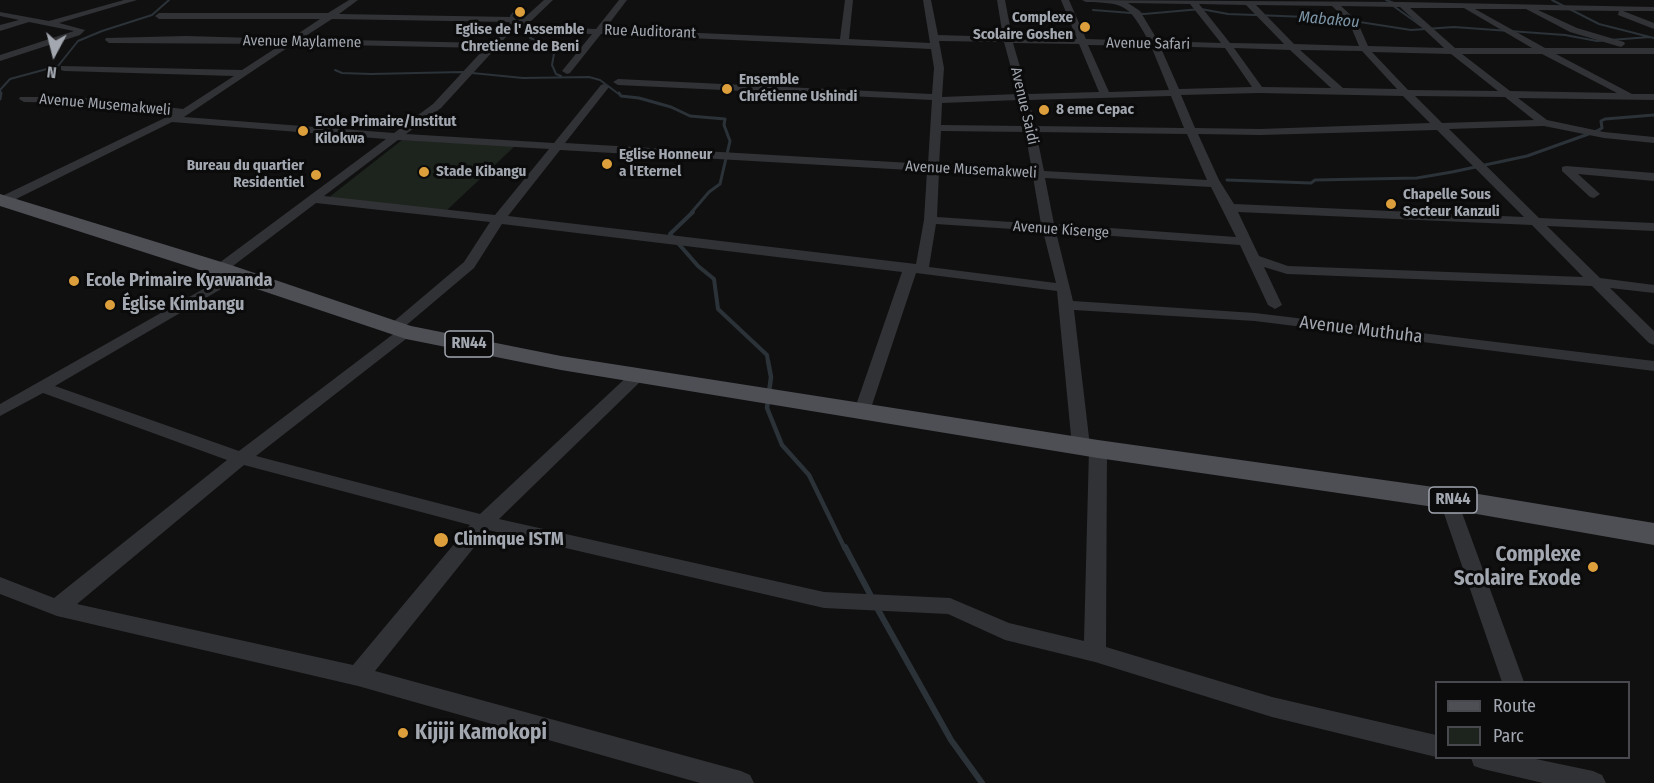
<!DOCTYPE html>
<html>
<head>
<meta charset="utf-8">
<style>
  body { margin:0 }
  #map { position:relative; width:1654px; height:783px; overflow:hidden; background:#101011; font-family:"Fira Sans Condensed",sans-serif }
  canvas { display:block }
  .legend { position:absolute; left:1435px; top:681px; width:195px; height:78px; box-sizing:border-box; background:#0b0b0c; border:2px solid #47494e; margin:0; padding:8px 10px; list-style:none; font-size:18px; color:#a2a7b0 }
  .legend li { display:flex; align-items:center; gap:12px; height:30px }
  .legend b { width:30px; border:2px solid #47494e }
  .north { position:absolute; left:24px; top:24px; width:60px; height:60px; -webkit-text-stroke:4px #0b0b0c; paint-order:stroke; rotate:187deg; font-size:16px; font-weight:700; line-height:24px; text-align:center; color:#a2a7b0 }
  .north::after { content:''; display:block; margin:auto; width:21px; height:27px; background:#a2a7b0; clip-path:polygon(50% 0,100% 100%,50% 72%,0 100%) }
</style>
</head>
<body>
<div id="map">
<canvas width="1654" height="783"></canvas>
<ul class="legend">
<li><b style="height:8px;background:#4d4f54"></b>Route</li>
<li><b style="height:16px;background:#1d231d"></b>Parc</li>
</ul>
<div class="north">N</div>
</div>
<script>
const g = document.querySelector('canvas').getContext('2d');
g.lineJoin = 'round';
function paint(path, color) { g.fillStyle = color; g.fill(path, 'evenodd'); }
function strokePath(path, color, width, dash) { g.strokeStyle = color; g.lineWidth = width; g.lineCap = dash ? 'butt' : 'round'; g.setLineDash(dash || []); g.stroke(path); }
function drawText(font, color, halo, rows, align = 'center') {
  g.font = font + ' "Fira Sans Condensed",sans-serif'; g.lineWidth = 6; g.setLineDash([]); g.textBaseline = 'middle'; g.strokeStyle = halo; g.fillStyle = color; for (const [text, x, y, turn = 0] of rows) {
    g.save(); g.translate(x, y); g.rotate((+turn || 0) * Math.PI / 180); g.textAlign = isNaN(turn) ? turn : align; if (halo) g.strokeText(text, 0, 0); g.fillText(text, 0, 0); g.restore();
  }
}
const green = new Path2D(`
  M402,140L515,146L445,212L328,198Z`);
const streamFar4 = new Path2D(`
  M1386,0L1394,3L1392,5L1424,28
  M1552,0L1599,24L1654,38
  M1093,10L1144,14L1201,9L1228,14L1334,18L1411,30L1454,27L1565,35L1597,41L1650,37
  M515,11L511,16L519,24L536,29L530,38L555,48L552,65L556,74L561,76
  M335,70L342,73L371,74L462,72L523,78L589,77L600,80L620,95
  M1,95L0,90L10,79L58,66L78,41L102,31L152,15L169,0`);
const streamFar3 = new Path2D(`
  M619,93L621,96L639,98L671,107L690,116L725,119L724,125L730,141L720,184L709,192L691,213
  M0,99L1,93
  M1227,180L1311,183L1315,180L1417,178L1452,172L1527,156L1597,131L1602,128L1601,121L1605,119L1654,115`);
const streamFar2 = new Path2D(`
  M693,212L670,234L698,266L714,279L718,309L767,355L768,362`);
const streamFar1 = new Path2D(`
  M768,361L771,377L767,408L782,445L809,475L845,549`);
const stream = new Path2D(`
  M845,547L872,598
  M877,608L951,740L982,783`);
const minor = new Path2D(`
  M124,0H137L59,23L85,30L80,35L0,61V55L74,31L29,22L0,31V25L19,20L0,16V12L49,21Z
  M349,0H358L339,14L512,17L516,20L523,19L544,0H553L529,23L517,25L441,108L406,134L554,143L601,85L604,84L609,87L565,143L928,164L932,100L618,85L613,82L618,79L932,94L934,68L931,49L601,34L570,73L567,74L562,71L592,34L543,33L539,30L543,27L596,29L619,0H627L605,29L840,39L845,0H853L849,39L930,43L923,0H931L938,35L1003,37L997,0H1005L1012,37L1077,39L1061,0H1069L1086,39L1149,41C1128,5 1127,3 1086,2L1082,0L1401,2L1654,7V11H1623L1654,23V29L1618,15L1619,11L1538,10L1577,28L1624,42L1625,44L1621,47L1570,32L1526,9H1475L1545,48H1654V54H1556L1632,94H1654V100L1518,98L1547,120L1604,132L1654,137V143L1604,138L1544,126L1449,129L1539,218L1654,223V231L1547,226L1600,278L1654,285V293L1610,288L1654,331V345L1649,343L1592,286L1287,274L1264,267L1282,305L1275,309L1268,305L1240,245L1056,232L1073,301L1255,313L1654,361V371L1255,321L1074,310L1090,446L1087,450H1075L1072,446L1057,291L916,273L870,411L868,415H856L854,411L902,272L502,224L474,268L403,328L411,329L414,332L411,335L256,456L480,514L631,373L637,371L645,376L643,379L499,519L824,592L950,598L1009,623L1084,641L1089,449L1092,445H1104L1107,449L1106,647L1272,697L1436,735V757L1272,717L1095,662L1005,640L948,614L824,608L488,530L375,671L741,771L750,775L754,783H700L358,686L57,616L0,594V577L54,598L227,460L43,393L0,416V404L235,271L240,272L242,275L240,278L55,386L239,451L396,332L389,331L386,328L464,262L490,222L316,203L225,272H215L213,269L215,266L386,139L172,122L6,204H0V197L173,114L78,103L24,102L19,99L20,97H78L183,109L234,76L64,71L61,70V66L242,70L282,44L109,43L105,40L106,38L186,36L290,39L320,19H159L155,16L159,13H328ZM1128,3L1190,4L1221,43L1158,41L1140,11ZM1199,4L1246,5L1284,44L1230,43ZM1256,5L1332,6L1349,22L1359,46L1294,44ZM1341,6L1400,7L1444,48L1368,46L1357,21ZM1410,8H1464L1532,48H1455ZM332,19L509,22L510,23L490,43L301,39ZM939,41L1004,42L1018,94L942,97L944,68ZM1013,43L1079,44L1099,92L1028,94ZM293,44L485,48L433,104L394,133L184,117ZM1088,45L1151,46L1169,90L1109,92ZM1160,46L1225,48L1252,87L1179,89ZM1234,48L1290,50L1331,88L1262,87ZM1300,50L1362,51L1397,89L1343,88ZM1372,52L1451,54L1498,91L1408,90ZM1462,54H1542L1617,93L1510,91ZM1259,93L1403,96L1430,123L1260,129L1195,128L1181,95ZM1171,96L1184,128L1035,126L1029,100ZM1415,96L1505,97L1534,120L1442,123ZM1019,100L1024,126L941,125L942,103ZM1437,130L1524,217L1234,204L1219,180L1198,134L1260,135ZM941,131L1025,132L1032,170L939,165ZM1036,132L1187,134L1207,180L1044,171ZM398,140L549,149L495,215L324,196ZM560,150L927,171L924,220L916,264L508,216ZM939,172L1033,177L1041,224L937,217ZM1045,178L1211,187L1236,237L1054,224ZM1238,212L1532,225L1583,277L1288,266L1259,256ZM936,224L1043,231L1056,283L929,267ZM244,465L470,525L353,665L77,604Z
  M1566,166L1654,173V181L1578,174L1600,194L1594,198L1590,197L1562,171V167Z
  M1448,492L1455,494L1457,499L1524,682H1502L1439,499L1441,494Z
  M1471,758H1531L1593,771L1602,775L1606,783H1543L1483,769L1474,766Z`);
const primary = new Path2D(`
  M0,194L228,264L411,326L561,356L1098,440L1448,489L1654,523V545L1448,509L1098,458L561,370L406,339L212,274L0,206Z`);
const markers = [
  [520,12,6,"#dd9f3c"],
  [1085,27,6,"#dd9f3c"],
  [727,89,6,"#dd9f3c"],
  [1044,110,6,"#dd9f3c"],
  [303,131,6,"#dd9f3c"],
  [607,164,6,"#dd9f3c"],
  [424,172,6,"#dd9f3c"],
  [316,175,6,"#dd9f3c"],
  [1391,204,6,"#dd9f3c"],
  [74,281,6,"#dd9f3c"],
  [110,305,6,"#dd9f3c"],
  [441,540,8,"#dd9f3c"],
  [1593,567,6,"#dd9f3c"],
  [403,733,6,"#dd9f3c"]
];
const farPoinames = [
  ["Complexe",1073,18,"right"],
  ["Scolaire Goshen",1073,35,"right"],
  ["Eglise de l' Assemble",520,30,"center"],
  ["Chretienne de Beni",520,47,"center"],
  ["Ensemble",739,80],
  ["Chrétienne Ushindi",739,97],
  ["8 eme Cepac",1056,110],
  ["Ecole Primaire/Institut",315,122],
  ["Kilokwa",315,139],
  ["Eglise Honneur",619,155],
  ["a l'Eternel",619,172],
  ["Bureau du quartier",304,166,"right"],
  ["Residentiel",304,183,"right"],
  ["Stade Kibangu",436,172],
  ["Chapelle Sous",1403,195],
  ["Secteur Kanzuli",1403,212]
];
const farStreetnames = [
  ["Rue Auditorant",650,32,2],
  ["Avenue Maylamene",302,42,1],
  ["Avenue Safari",1148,44,1],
  ["Avenue Musemakweli",105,105,5],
  ["Avenue Saidi",1024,106,77],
  ["Avenue Musemakweli",971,170,3],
  ["Avenue Kisenge",1061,230,4]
];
const farWaternames = [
  ["Mabakou",1329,20,5]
];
const shields = [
  [469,344,48],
  [1453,500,48]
];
const shieldNames = [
  ["RN44",469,344],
  ["RN44",1453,500]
];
const poiNames = [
  ["Ecole Primaire Kyawanda",86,281],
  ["Église Kimbangu",122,305],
  ["Clininque ISTM",454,540]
];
const streetNames = [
  ["Avenue Muthuha",1361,330,7]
];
const nearPoinames = [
  ["Complexe",1581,555],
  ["Scolaire Exode",1581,579],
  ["Kijiji Kamokopi",415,733,"left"]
];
paint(green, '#1d231d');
strokePath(streamFar4, '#2b3238', 2);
strokePath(streamFar3, '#2b3238', 3);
strokePath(streamFar2, '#2b3238', 4);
strokePath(streamFar1, '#2b3238', 4.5);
strokePath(stream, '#2b3238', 6);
paint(minor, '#313235');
paint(primary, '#4d4f54');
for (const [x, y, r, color] of markers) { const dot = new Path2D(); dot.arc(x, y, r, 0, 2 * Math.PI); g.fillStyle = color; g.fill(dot); strokePath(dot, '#0b0b0c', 2); }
drawText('bold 15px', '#a2a7b0', '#0b0b0c', farPoinames, 'left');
drawText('15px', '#a2a7b0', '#0b0b0c', farStreetnames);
drawText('italic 16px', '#7c96a8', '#0b0b0c', farWaternames);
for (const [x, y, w] of shields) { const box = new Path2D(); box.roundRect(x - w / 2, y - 13, w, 26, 4.5); g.fillStyle = '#0b0b0c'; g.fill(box); strokePath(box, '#a2a7b0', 1.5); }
drawText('bold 16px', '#a2a7b0', null, shieldNames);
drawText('bold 18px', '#a2a7b0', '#0b0b0c', poiNames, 'left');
drawText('18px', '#a2a7b0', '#0b0b0c', streetNames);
drawText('bold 21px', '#a2a7b0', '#0b0b0c', nearPoinames, 'right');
</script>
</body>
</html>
